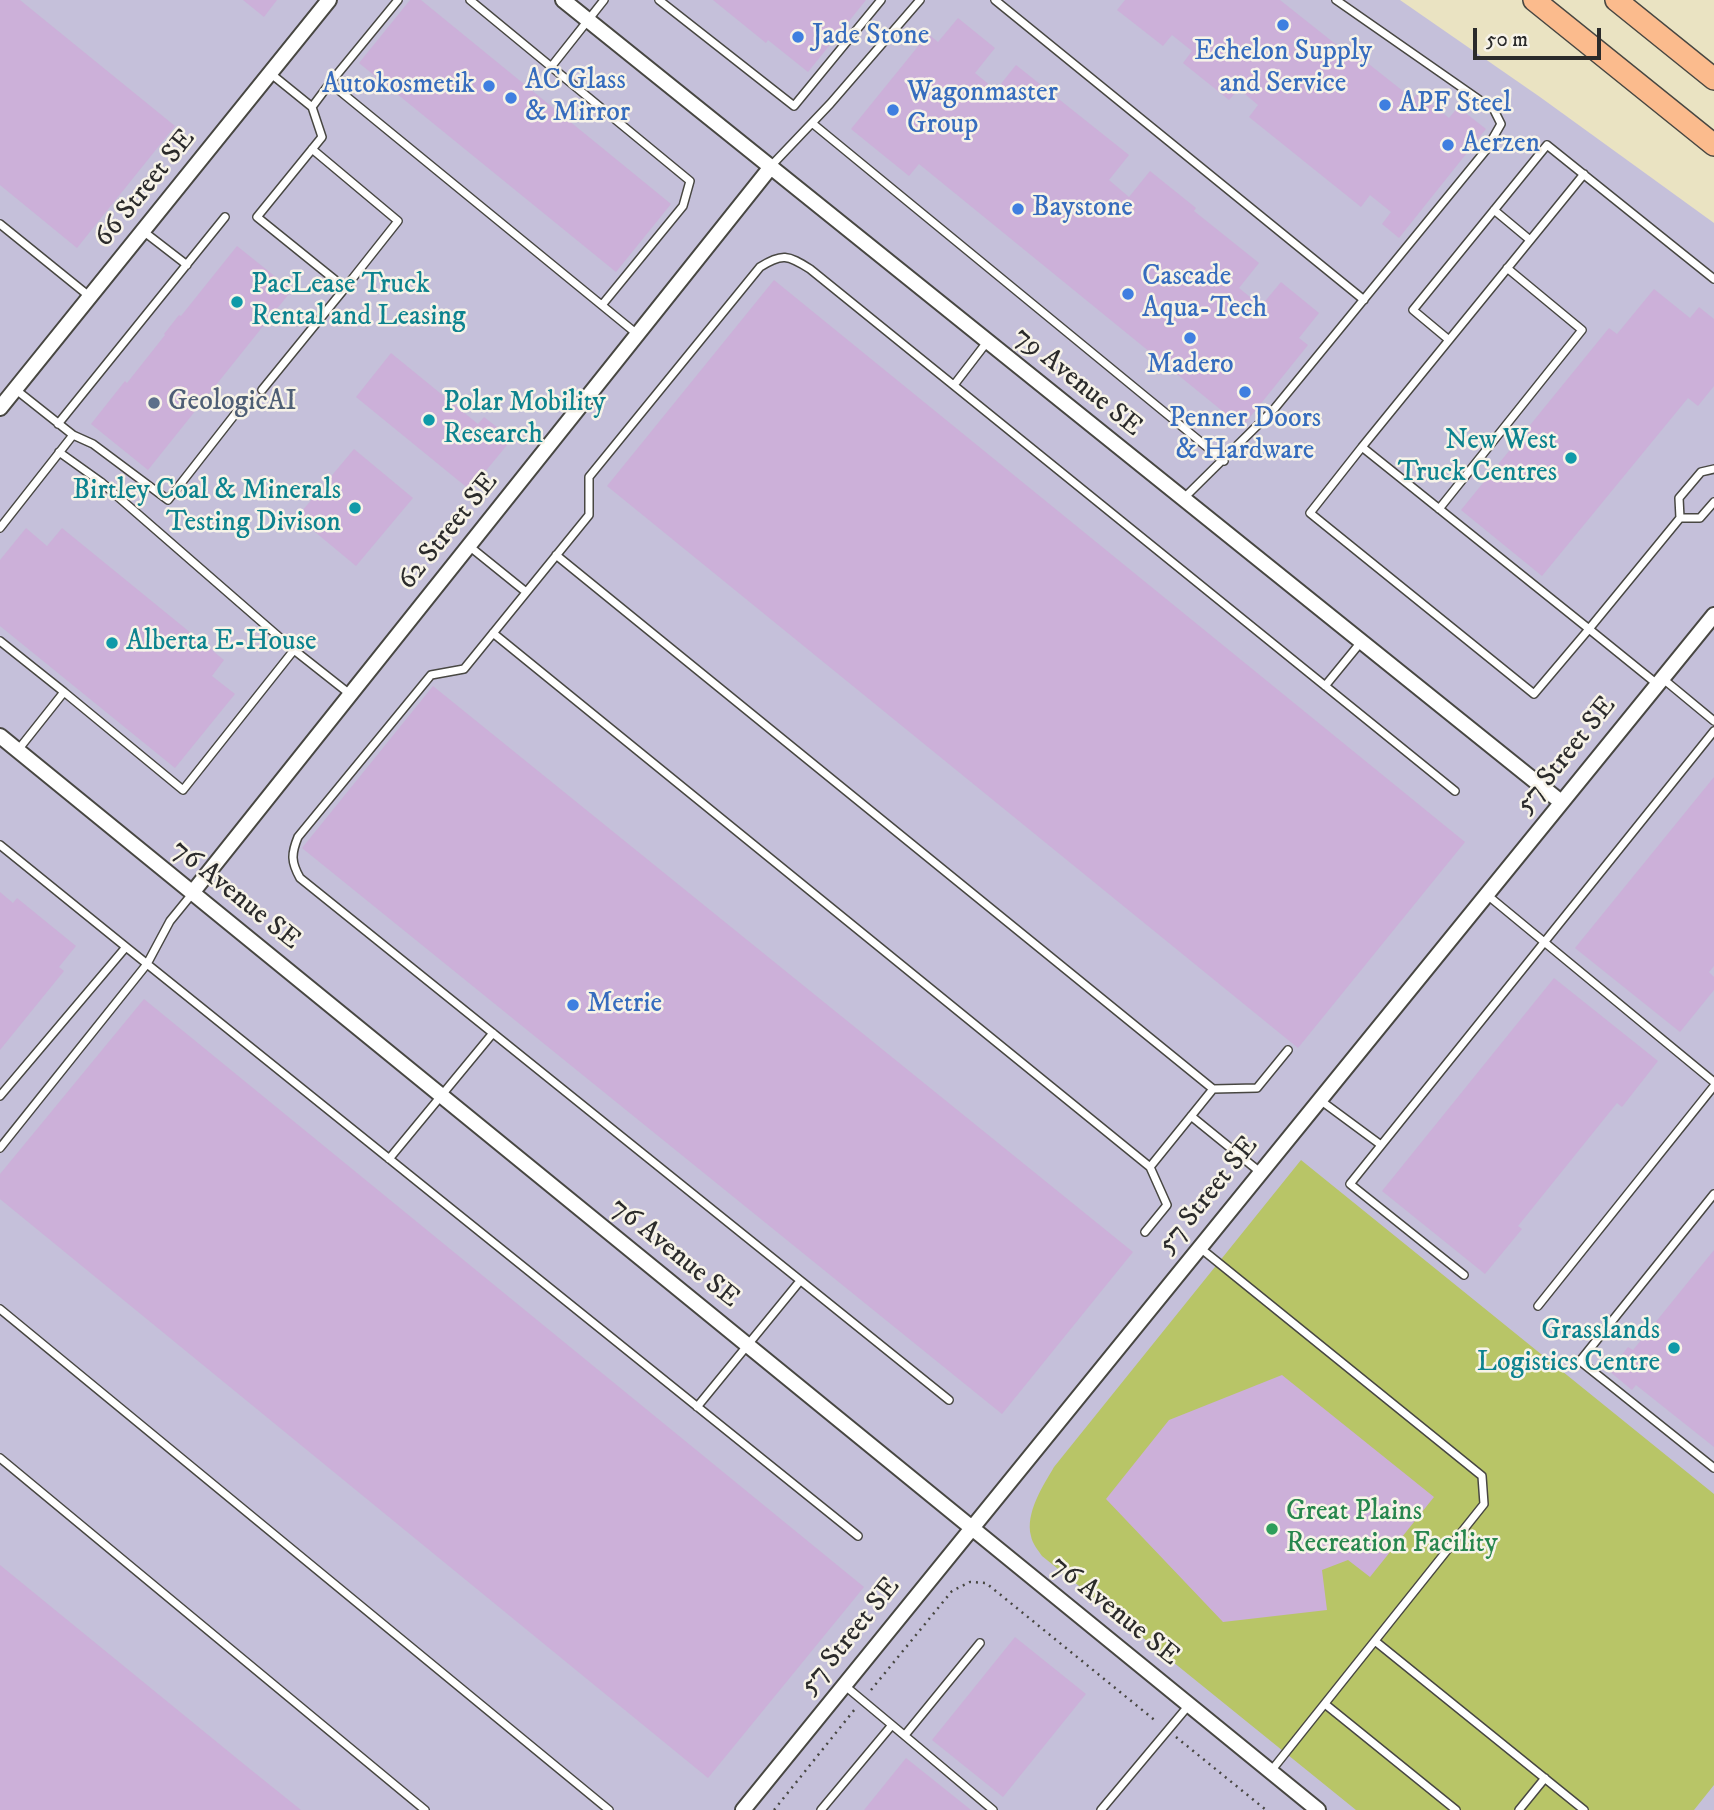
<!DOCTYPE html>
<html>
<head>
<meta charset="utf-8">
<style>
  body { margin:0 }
  #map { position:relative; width:1714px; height:1810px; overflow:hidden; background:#eae3c2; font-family:"IM FELL DW Pica",serif }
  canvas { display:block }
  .scale { position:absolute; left:1473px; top:28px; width:128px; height:32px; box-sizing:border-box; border:4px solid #2b2b2b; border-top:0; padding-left:9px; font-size:21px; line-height:24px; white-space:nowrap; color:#2b2b2b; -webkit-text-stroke:5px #f7f3e8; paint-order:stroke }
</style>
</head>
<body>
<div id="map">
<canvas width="1714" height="1810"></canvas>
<div class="scale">50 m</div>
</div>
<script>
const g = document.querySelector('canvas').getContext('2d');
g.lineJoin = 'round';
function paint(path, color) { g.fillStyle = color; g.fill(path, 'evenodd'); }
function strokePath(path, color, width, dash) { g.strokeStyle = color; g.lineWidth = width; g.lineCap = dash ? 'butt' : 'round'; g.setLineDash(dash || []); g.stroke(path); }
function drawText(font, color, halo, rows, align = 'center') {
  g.font = font + ' "IM FELL DW Pica",serif'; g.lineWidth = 5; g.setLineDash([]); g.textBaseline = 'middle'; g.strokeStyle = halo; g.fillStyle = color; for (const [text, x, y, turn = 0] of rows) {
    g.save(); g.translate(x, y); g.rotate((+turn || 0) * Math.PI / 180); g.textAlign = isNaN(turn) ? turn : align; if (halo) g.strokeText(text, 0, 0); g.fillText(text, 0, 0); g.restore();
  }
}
const industrial = new Path2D(`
  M0,0H1400L1540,97L1714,223V1810H0Z`);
const green = new Path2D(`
  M1301,1160L1714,1494V1785L1694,1810H1356L1042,1556C1038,1550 1032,1543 1031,1536C1025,1513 1043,1486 1054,1467Z`);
const building = new Path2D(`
  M0,0H20L175,126L77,248L0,185Z
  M243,0H277L264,17Z
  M410,0H421L671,204L616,272L359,63Z
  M713,0H866L808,72L768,40L766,43Z
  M1125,0H1280L1343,50L1346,46L1413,99L1418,93L1449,118L1458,107L1486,129L1399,238L1382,224L1391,212L1370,195L1361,207L1249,117L1258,105L1239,89L1229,100L1183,63L1192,51L1172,35L1163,46L1117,10Z
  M958,18L995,48L975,73L996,90L1016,65L1129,155L1109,180L1129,197L1150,171L1196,208L1194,211L1259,263L1239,288L1261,306L1281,282L1319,313L1299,338L1308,345L1242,427L919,164L909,176L851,129L928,34L938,42Z
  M237,246L292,290L148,470L91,424L125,381L127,383L165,335L164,334L179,315L181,316Z
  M774,280L1465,842L1298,1048L607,486Z
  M1654,289L1690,318L1699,307L1714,319V386L1698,406L1688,398L1542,576L1461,510L1609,328L1617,334Z
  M391,353L478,424L484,417L512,439L470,490L356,397Z
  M354,449L413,498L356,566L297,517Z
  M26,528L47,546L62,528L224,660L212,676L235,694L175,768L0,626V560Z
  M433,686L1133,1252L1002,1414L302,848Z
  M1714,777V966L1709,972L1714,977V990L1680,1032L1575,948Z
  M0,892L13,903L17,898L76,946L59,967L64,971L0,1050Z
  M1554,978L1658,1061L1622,1107L1617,1103L1518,1226L1522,1229L1485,1274L1382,1191Z
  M144,999L864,1587L708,1778L0,1199V1174Z
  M1714,1250V1447L1636,1385L1632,1390L1609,1371L1628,1347L1633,1350Z
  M1282,1375L1434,1497L1370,1577L1348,1560L1322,1570L1327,1610L1223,1622L1106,1499L1169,1420Z
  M0,1565L245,1765L301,1810H0Z
  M1015,1637L1086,1694L1003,1797L932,1740Z
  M906,1758L971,1810H864Z`);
const path = new Path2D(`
  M871,1690L952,1591L970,1582L986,1583L1157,1722
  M1176,1737L1266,1810
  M774,1810L855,1709`);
const lane = new Path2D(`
  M470,0L690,181L683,206L602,305
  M659,0L794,106L881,0
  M995,0L1364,300
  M551,67L604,0
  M270,73L312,107L330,83L637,334
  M330,83L398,0
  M812,123L1224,461
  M312,149L398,221L345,288
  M770,167L830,104L920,0
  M1584,174L1449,340L1413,310L1547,145L1714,279
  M1494,210L1530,240
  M0,224L89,296
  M143,231L187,265
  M954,385L987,342
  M262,390L345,288L257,217L322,137L312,107
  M58,424L225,217
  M73,435L93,444L168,500L236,413
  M1362,447L1589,629L1534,694L1310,513Z
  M1362,447L1449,340
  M59,452L101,482L294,650
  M1714,469L1701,472L1679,498L1680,518H1700L1714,502
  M1184,498L1275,408L1486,150L1501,124L1494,110L1336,0
  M1439,509L1582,330L1507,268
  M0,528L73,435L15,389
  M469,546L526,592
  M493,633L1150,1167L1213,1089L556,555
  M0,641L64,692L18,750
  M1662,678L1714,721
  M1657,684L1589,629L1680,518
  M1325,686L1361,642
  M64,692L183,790L294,650L351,695
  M0,845L126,947L0,1096
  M1486,894L1714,1082
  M126,947L858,1536
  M1213,1089L1257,1088L1288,1050
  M1320,1100L1381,1145
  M1191,1116L1260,1172
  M0,1148L147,964L170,921L192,894
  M389,1159L493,1033
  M1714,1194L1580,1361L1714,1468
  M1145,1232L1167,1205L1150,1167
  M1199,1247L1482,1476L1484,1504L1271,1771
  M1464,1275L1350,1184L1714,731
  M1538,1306L1714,1086
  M0,1309L609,1810
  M949,1400L300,878C291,862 291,854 298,837L431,675L464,669L589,515V477L760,267C782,253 788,255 810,269L1455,791
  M697,1407L800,1281
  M0,1458L425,1810
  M1375,1641L1584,1810
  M1325,1704L1456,1810
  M892,1725L993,1810
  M905,1735L980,1643
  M821,1810L892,1725L844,1685
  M1101,1810L1189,1705
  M1519,1810L1545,1778`);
const street = new Path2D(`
  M563,0L1561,802
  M0,408L329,0
  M0,736L1318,1810
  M192,893L770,168
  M743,1810L1714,615`);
const primary = new Path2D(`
  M1534,0L1714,145
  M1616,0L1714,79`);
const markers = [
  [1283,25,7,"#3f7fe0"],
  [798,37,7,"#3f7fe0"],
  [489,86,7,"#3f7fe0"],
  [511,98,7,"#3f7fe0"],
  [1385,105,7,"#3f7fe0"],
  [893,110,7,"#3f7fe0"],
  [1448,145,7,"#3f7fe0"],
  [1018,209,7,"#3f7fe0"],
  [1128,294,7,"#3f7fe0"],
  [237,302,7,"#0f9aa8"],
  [1190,338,7,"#3f7fe0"],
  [1245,392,7,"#3f7fe0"],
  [154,403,7,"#5c6f8a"],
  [429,420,7,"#0f9aa8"],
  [1571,458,7,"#0f9aa8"],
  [355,508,7,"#0f9aa8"],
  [112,643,7,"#0f9aa8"],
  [573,1005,7,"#3f7fe0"],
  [1674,1348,7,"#0f9aa8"],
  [1272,1529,7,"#2e9e5b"]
];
const shopNames = [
  ["Jade Stone",812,37],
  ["Echelon Supply",1283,53,"center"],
  ["and Service",1283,85,"center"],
  ["AC Glass",525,82],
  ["& Mirror",525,114],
  ["Autokosmetik",475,86,"right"],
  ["Wagonmaster",907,94],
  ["Group",907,126],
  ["APF Steel",1399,105],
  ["Aerzen",1462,145],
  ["Baystone",1032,209],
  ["Cascade",1142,278],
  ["Aqua-Tech",1142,310],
  ["Madero",1190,366,"center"],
  ["Penner Doors",1245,420,"center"],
  ["& Hardware",1245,452,"center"],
  ["Metrie",587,1005]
];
const streetNames = [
  ["66 Street SE",146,189,-51],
  ["79 Avenue SE",1077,383,39],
  ["62 Street SE",449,532,-51],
  ["57 Street SE",1567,756,-51],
  ["76 Avenue SE",235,896,39],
  ["57 Street SE",1209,1196,-51],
  ["76 Avenue SE",674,1254,39],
  ["76 Avenue SE",1114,1612,39],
  ["57 Street SE",851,1637,-51]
];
const cultureNames = [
  ["PacLease Truck",251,286],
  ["Rental and Leasing",251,318],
  ["Polar Mobility",443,404],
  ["Research",443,436],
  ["New West",1557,442,"right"],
  ["Truck Centres",1557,474,"right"],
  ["Birtley Coal & Minerals",341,492,"right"],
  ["Testing Divison",341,524,"right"],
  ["Alberta E-House",126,643],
  ["Grasslands",1660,1332,"right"],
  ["Logistics Centre",1660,1364,"right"]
];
const serviceNames = [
  ["GeologicAI",168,403]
];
const leisureNames = [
  ["Great Plains",1286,1513],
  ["Recreation Facility",1286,1545]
];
paint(industrial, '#c5c0da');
paint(green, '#b8c567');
paint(building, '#ccb0d9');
strokePath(lane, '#484742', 10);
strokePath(street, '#484742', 18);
strokePath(primary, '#484742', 24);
strokePath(path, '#484742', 2.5, [2, 5]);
strokePath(lane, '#fff', 7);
strokePath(street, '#fff', 14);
strokePath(primary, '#fbbb8d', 21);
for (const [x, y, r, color] of markers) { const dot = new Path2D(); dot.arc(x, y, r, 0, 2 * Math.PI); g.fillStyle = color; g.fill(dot); strokePath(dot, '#f7f3e8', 2.5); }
drawText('28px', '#366cbe', '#f7f3e8', shopNames, 'left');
drawText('28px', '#2b2b2b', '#f7f3e8', streetNames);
drawText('28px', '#0d838f', '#f7f3e8', cultureNames, 'left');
drawText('28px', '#4e5e75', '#f7f3e8', serviceNames, 'left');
drawText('28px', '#27864d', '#f7f3e8', leisureNames, 'left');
</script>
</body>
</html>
